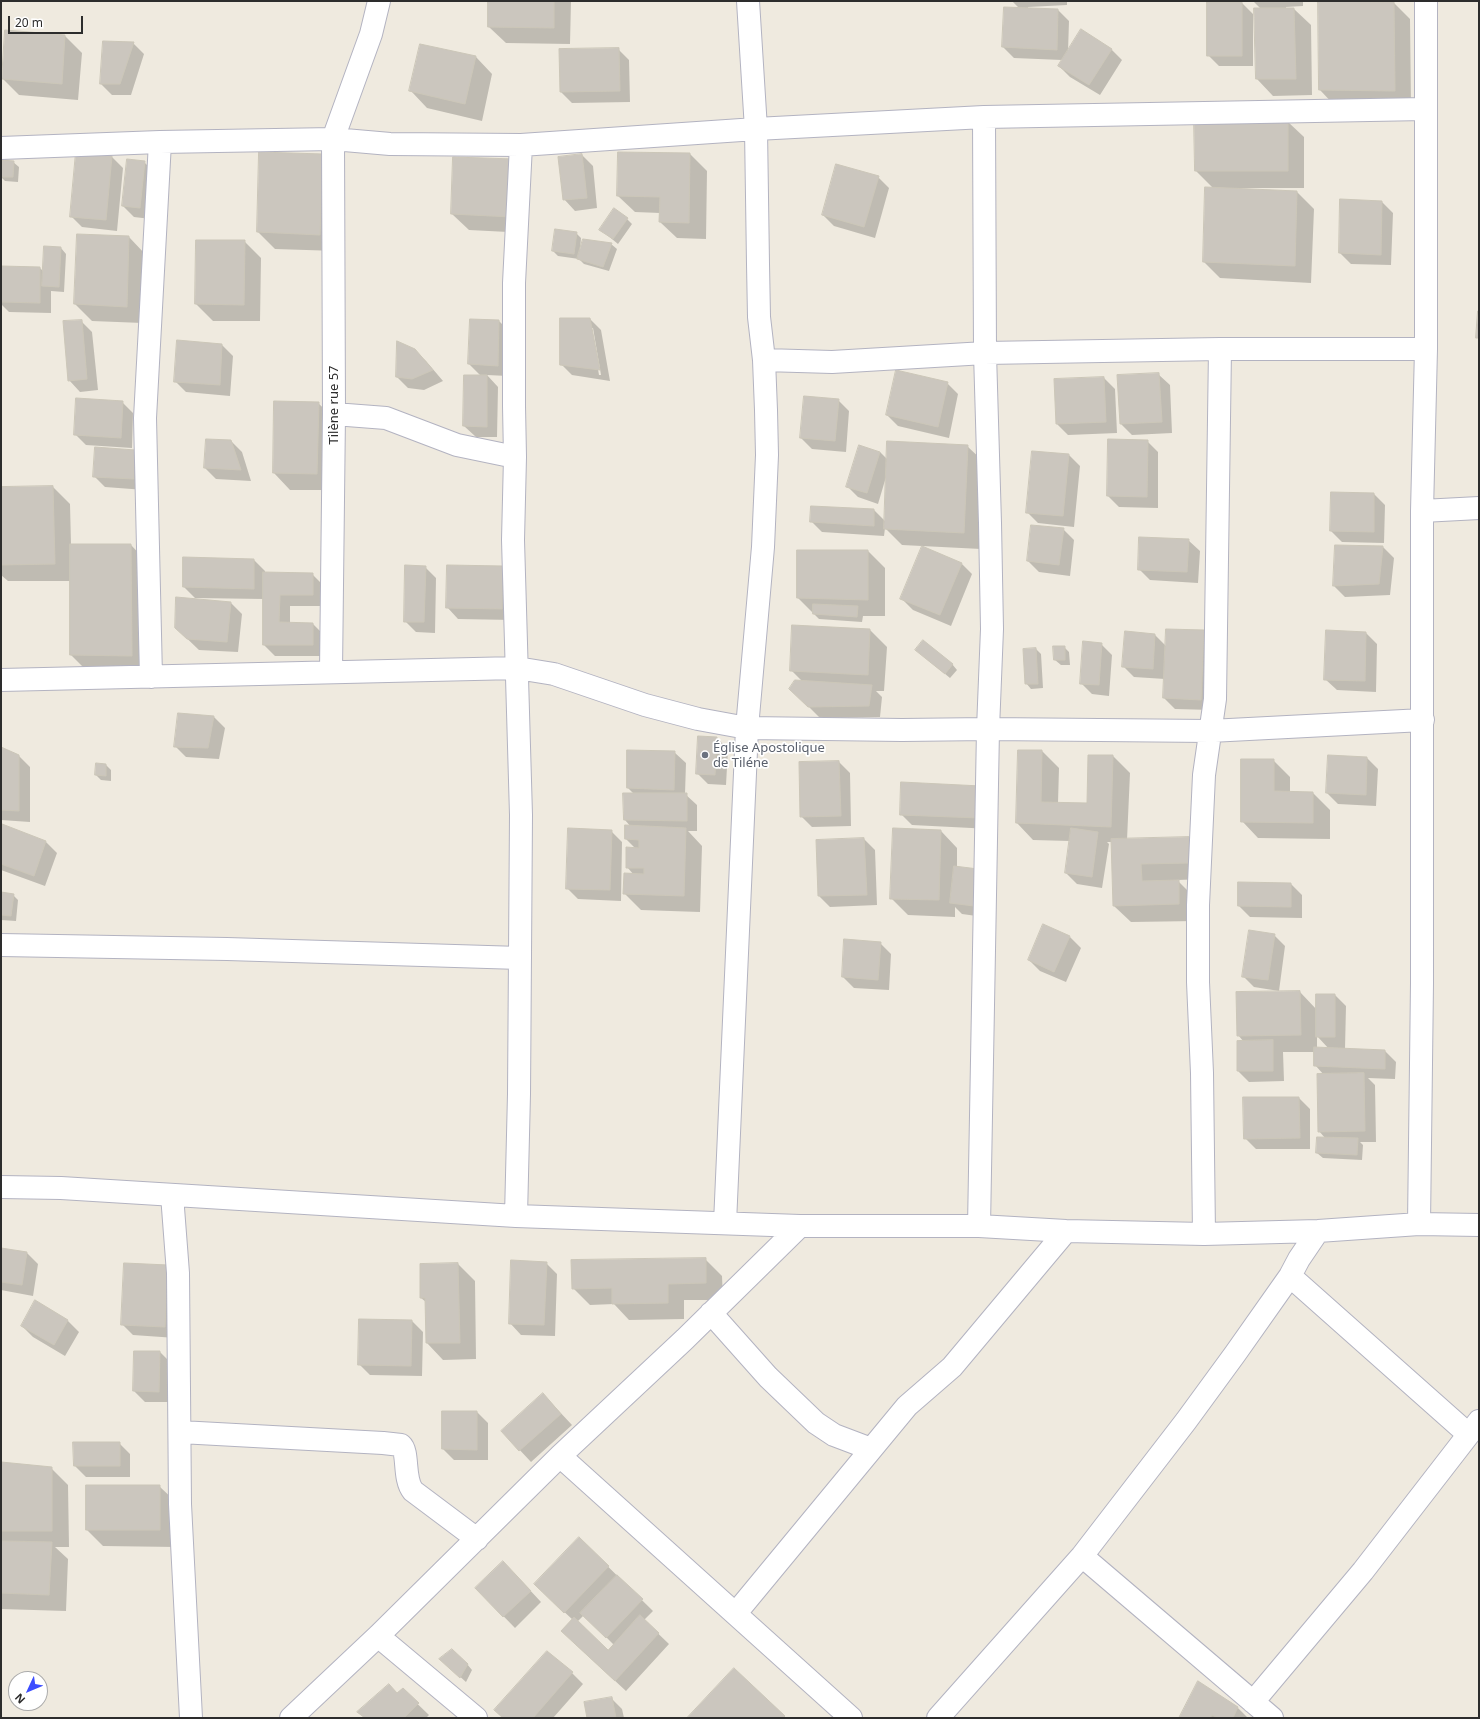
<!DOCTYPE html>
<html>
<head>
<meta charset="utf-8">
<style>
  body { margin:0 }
  #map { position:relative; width:1480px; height:1719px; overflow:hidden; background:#efeadf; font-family:"Noto Sans",sans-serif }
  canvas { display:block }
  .frame { position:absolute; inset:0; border:2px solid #2d2d2d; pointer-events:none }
  .north { position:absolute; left:8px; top:1671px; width:40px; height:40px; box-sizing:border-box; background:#fff; border:1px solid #ababab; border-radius:50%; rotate:226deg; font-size:11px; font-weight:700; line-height:16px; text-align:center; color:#2d2d2d }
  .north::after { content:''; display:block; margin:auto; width:14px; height:18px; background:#3c4dff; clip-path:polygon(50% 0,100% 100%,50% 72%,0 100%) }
  .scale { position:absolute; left:8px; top:16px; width:75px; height:18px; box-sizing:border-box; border:2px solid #2d2d2d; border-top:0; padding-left:5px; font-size:12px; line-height:14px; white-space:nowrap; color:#2d2d2d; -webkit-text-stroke:3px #fff; paint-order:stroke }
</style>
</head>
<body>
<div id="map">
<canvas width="1480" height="1719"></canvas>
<div class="frame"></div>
<div class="north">N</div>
<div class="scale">20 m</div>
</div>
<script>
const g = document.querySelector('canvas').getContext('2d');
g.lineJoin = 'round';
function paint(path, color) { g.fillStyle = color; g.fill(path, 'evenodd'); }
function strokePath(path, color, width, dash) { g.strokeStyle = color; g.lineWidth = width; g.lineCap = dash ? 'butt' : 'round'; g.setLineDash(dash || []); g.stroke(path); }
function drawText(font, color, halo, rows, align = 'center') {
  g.font = font + ' "Noto Sans",sans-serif'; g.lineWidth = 3.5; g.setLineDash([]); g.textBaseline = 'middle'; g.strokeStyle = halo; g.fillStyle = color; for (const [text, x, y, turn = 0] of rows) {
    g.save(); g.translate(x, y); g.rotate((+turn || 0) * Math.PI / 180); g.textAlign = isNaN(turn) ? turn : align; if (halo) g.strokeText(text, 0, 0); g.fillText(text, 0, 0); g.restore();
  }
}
const shadow = new Path2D(`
  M489,1H571L570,44L506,43L489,27Z
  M1012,1H1067V5L1028,7V9L1058,10L1069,21L1068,52L1111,49L1122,60L1100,95L1070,77L1059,66L1062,60L1014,58L1003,47L1019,8Z
  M1215,1H1244H1240L1253,14V66H1219L1208,55L1217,3Z
  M1253,1H1303V6L1286,7V9H1294L1311,25L1312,95L1273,96L1257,79L1261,9Z
  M1314,1H1376V2H1382L1380,1H1392L1410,19L1411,107H1336L1320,90L1319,3Z
  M65,36L82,53L78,100L19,95L3,79Z
  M133,43L144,54L131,95H112L101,84Z
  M618,49L629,60L630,102L572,103L561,92Z
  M476,57L492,74L482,121L427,108L411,91Z
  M1287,121L1304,137V188H1238V189L1297,192L1314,209L1311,283L1220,278L1204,262L1213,188L1196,171Z
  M77,153L112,157L123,168L117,231L82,227L71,216Z
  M260,153L339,172L337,251L275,249L258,232Z
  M619,153L690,154L707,171L706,239L677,238L660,222V213L635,212L618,196Z
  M582,155L593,166L597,208L575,211L564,199Z
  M1,161L13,162L19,167L18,182L5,181L1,177Z
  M144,162L155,173L151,219L134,217L123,206Z
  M530,177L528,233L469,230L452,214Z
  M878,177L889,188L875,238L834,226L823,215Z
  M1382,202L1393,213L1391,265L1351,264L1340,253Z
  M627,219L632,224L618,244L601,230Z
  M576,233L581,238L580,250L611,244L617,249L609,271L584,264L579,259L558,256L553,251Z
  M129,237L145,254L143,323L92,321L75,304Z
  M197,241H244L261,258L260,321H213L196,304Z
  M45,248H61L66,254L64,292L51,291V313L9,312L1,304V267L40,268L43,271Z
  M590,319L601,330L610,381L572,375L561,364ZM591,328H593L601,375H599Z
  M81,321L92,332L98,390L80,392L69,380Z
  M499,321L510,332L508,376L487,375L498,387L497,437H476L464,426L481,376L469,364Z
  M177,342L222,345L233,356L230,396L186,392L175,381Z
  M414,350L426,361L443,381L424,390L408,388L397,377Z
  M1158,374L1170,385L1172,433L1132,435L1121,424Z
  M1104,378L1115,389L1117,433L1068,435L1057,424Z
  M947,383L958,394L949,438L898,426L887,415Z
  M838,400L849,411L846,452L812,449L801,438Z
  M122,402L133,413L132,448L86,445L75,434Z
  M318,403L335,419L333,490H290L274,473Z
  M231,441L242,452L251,481L216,479L205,468Z
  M1147,441L1158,452V508L1119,507L1108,496Z
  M967,446L984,462L981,549L902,545L885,528L884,536L822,532L811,521L874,510L885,521L886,477L878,504L858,497L847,486L880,452L888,460Z
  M135,451L145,490L105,487L94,476Z
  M1069,455L1080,466L1074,527L1038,523L1027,512Z
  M53,487L70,504L71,545H131L147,562L148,672H88L71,655V581H8L1,575V488Z
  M1374,494L1385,505L1384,543L1342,542L1331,531Z
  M1063,529L1074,540L1070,576L1039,572L1028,561Z
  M1188,540L1200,551L1198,583L1150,580L1139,569Z
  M1383,547L1394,558L1390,595L1345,597L1334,586Z
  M798,551H868L885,568V616H863L862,622L819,619L798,598Z
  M254,560L265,571V573L312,574L323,585V606H290V623L313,624L324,635V656H275L264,645V599L195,598L184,587Z
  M961,563L972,574L951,626L913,610L902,599Z
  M425,567L436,578L435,633L416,632L405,621Z
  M503,567L513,620L458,619L447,607Z
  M231,603L242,614L238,652L199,650L176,628Z
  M793,626L870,630L887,647L884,691H876L882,697L880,717L820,718L802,700V681L791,670Z
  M1203,631L1214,642L1212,710L1175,709L1164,698L1165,679L1134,677L1123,666L1125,632L1155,635L1166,646Z
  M1366,633L1377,644L1376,692L1337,690L1325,679Z
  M1101,644L1112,655L1109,696L1092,694L1081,683Z
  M1064,647L1069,652L1070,665H1061L1055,660Z
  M1036,649L1041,654L1043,688L1031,689L1026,683Z
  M922,655L952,664L957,670L950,678Z
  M179,714L214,717L225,728L219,759L186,757L175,746Z
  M717,738L728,749L726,785L708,784L697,773Z
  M1,748L19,756L30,767V822L1,820Z
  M1019,751H1042L1059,768L1058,803L1088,804L1089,756H1113L1130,773L1127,840L1188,838L1205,855L1206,879L1177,880L1195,898L1196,921L1131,922L1114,906L1112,842H1107L1109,844L1102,888L1077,884L1066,873L1070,841L1033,840L1017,823Z
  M674,752L686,763L685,794L697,805V831H688L702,846L700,912L641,910L624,893L634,875L627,867L636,849L626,839L631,827L625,820L634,794L628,788Z
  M1367,758L1378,769L1376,806L1338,804L1327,793Z
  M1273,760L1290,777V792L1313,793L1330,810V839L1258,838L1242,821Z
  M839,762L850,773L851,826L812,827L801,816Z
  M106,765L111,770V781L101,780L96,775Z
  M981,787L991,829L912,825L901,814Z
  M2,825L46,842L57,853L45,886L1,870Z
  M611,831L622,842L621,901L578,899L567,888Z
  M941,831L957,848V867L984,917L962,914L955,907V917L908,915L891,898Z
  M864,839L875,850L877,905L830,907L819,896L817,841Z
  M1291,884L1302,895V918L1250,917L1239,906Z
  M1,893L13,895L18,900L16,921L1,920Z
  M1274,935L1285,946L1279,991L1254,987L1243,976Z
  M1070,937L1081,948L1066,982L1040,971L1029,960Z
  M880,943L891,954L889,990L854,988L843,977Z
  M1300,992L1317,1010L1335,995L1346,1006L1345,1049L1385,1051L1396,1062L1395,1079L1368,1078L1375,1085L1376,1142H1360L1363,1145L1362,1160L1323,1158L1317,1153L1325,1138L1319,1131L1324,1075L1315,1065V1052H1283L1284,1081L1249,1082L1238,1071L1244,1042L1238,1035ZM1317,1036L1329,1049L1317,1048Z
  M1299,1098L1310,1109V1149H1256L1245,1138Z
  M1,1249L27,1253L38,1264L33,1296L1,1290Z
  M705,1259L722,1276L723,1300H684V1319L629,1320L614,1304L590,1305L573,1288Z
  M546,1263L557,1274L555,1336L521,1335L510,1323Z
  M421,1264H458L475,1281L476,1359L443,1360L427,1343L426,1302L421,1298Z
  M167,1266L176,1338L133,1335L122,1324Z
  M35,1302L68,1321L79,1332L65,1356L33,1337L22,1326Z
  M412,1321L423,1332L422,1376L370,1375L359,1364Z
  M160,1352L171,1363L170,1402H145L134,1391Z
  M543,1394L572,1425L531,1462L502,1431Z
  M477,1412L488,1423V1460H454L443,1449Z
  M119,1443L130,1454V1477H86L75,1466Z
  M1,1463L51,1468L68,1485L69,1547H55L68,1559L66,1611L1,1609Z
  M159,1486L176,1502V1547L103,1546L87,1530Z
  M579,1538L653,1611L644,1620L669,1644L626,1691L573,1642V1620L546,1595ZM584,1615L614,1645L608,1651L577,1622Z
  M514,1573L541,1602L515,1628L476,1588Z
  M547,1653L572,1673L583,1684L553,1718H504Z
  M446,1664H467L472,1670L466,1682Z
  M403,1690L429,1715L426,1718H365L358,1712L397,1695Z
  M611,1698L622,1709L624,1718H588Z
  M1237,1707L1248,1718H1180Z`);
const building = new Path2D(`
  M488,1H554V28L488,27Z
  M1318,1L1394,2L1395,91L1319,90Z
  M1207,2H1242V56H1207Z
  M1004,7L1058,9L1057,50L1002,47Z
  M1254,8H1294L1296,79H1256Z
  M1081,29L1112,49L1089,85L1058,66Z
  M5,30L65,35L62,84L2,79Z
  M103,41L134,42L120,84H100Z
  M420,44L476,56L465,104L409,91Z
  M619,48L620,91L560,92L559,49Z
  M1194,119L1288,120V171H1195Z
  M76,152L112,156L106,220L70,217Z
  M259,152L323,154L320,235L257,232Z
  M618,152L690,153L689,223L659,222L660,197L617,196Z
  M582,154L587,198L563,200L558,157Z
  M453,157L514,159L512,217L451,214Z
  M127,159L145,161L140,208L122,206Z
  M1,160L14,161L13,177H1Z
  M836,164L879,176L864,227L822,215Z
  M1205,187L1297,191L1295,266L1203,262Z
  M1340,199L1382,201L1381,255L1339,253Z
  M614,208L628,218L613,239L599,230Z
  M555,229L577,232L574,254L552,251Z
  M77,234L129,236L127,307L74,304Z
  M583,239L612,243L603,267L577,259Z
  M196,240H245L244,305L195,304Z
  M44,246L61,247L59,287L42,286Z
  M1,266L40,267V303L1,302Z
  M1478,311H1479V338H1476Z
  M560,318H590L600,370L560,365Z
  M470,319L499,320L498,366L468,364Z
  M82,320L87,379L68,381L63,321Z
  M177,340L222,344L220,385L174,382Z
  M397,341L415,349L433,370L412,379L396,377Z
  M896,370L948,382L938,427L886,415Z
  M1159,373L1162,422L1120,424L1117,375Z
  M464,375H487V427L463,426Z
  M1104,377L1106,422L1056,424L1054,379Z
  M804,396L839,399L835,441L800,438Z
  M76,398L123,401L121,438L74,435Z
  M274,401L319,402L317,474L273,473Z
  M206,439L231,440L241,470L204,468Z
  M1108,439L1148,440L1147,497L1107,496Z
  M887,441L968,445L964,533L884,529Z
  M859,445L880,452L867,493L846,487Z
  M95,447L135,450L134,479L93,477Z
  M1032,451L1069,454L1063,516L1026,513Z
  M53,486L55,564L1,565V487Z
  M1331,492L1374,493V532L1330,531Z
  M811,506L874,509V526L810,522Z
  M1031,525L1064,528L1059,565L1027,561Z
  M1139,537L1189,539L1187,572L1138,570Z
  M70,544H131L132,656L70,655Z
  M1335,545L1383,546L1379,584L1333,586Z
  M922,546L962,563L940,615L900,599Z
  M797,550H868V600L797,598Z
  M183,557L254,559V589L183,587Z
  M405,565L426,566L424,622H404Z
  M447,565L503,566L502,609L446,608Z
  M263,572L313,573V595H280L279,622L313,623V645H263Z
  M176,597L231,602L227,642L187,639L175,628Z
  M813,604L858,606L857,617L813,614Z
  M792,625L870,629L868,675L790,671Z
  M1166,629L1204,630L1201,700L1163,698Z
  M1326,630L1366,632L1365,681L1324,680Z
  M1125,631L1155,634L1153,669L1122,667Z
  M923,640L953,664L945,674L915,650Z
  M1083,641L1102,643L1099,685L1080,684Z
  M1053,646H1065V660H1054Z
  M1036,648L1038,684H1025L1023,649Z
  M795,680L872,685L869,706L808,707L789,689Z
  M178,713L214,716L208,748L174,747Z
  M698,736L717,737L715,775L696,774Z
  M1,747L19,755V811L1,810Z
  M627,750L675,751L674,790L627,788Z
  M1018,750H1042L1041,802L1087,803L1088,755H1113L1111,827L1016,823Z
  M1328,755L1367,757L1366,795L1326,793Z
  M1241,759H1274V791L1313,792V823L1241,822Z
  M839,761L841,816L800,817L799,762Z
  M96,763L106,764V776L95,775Z
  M901,782L981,786L980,818L900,815Z
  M623,793H687V821L624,820Z
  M2,824L46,841L34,876L1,864Z
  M625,825L686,828L684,896L623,894L624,873L644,874V868H626V847L639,848V840L625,839Z
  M568,828L612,830L610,890L566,889Z
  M893,828L941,830L939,900L890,899Z
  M1071,828L1098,832L1092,877L1065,873Z
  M1189,837V863L1141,864L1142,881L1179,880V904L1113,906L1111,839Z
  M864,838L867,895L818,896L816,840Z
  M954,866L978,869L974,906L950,903Z
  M1238,882L1291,883V907L1238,906Z
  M1,892L14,894L11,916L1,915Z
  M1043,924L1070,936L1054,972L1028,960Z
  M1249,930L1275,934L1268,980L1242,977Z
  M844,939L881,942L878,980L842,977Z
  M1300,991L1301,1035L1237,1036L1236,992Z
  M1316,994H1335V1037H1316Z
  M1273,1040V1071H1237V1041Z
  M1314,1047L1385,1050V1069L1314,1066Z
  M1364,1073L1365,1131L1318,1132L1317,1074Z
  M1243,1097H1299L1300,1138L1244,1139Z
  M1317,1137L1358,1138L1357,1155L1316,1153Z
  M1,1248L27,1252L22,1285L1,1282Z
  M706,1258V1283L668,1284V1303L612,1304V1288L572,1289L571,1260Z
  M511,1260L547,1262L544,1325L509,1324Z
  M124,1263L168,1265L165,1327L121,1325Z
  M458,1263L460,1343H426L425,1298H420V1264Z
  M35,1300L68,1320L54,1345L21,1326Z
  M359,1319L412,1320L411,1366L358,1365Z
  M134,1351H160L159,1392L133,1391Z
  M543,1393L561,1414L519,1451L501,1431Z
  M442,1411H477V1450L442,1449Z
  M73,1442H120V1466H74Z
  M1,1462L52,1467V1531H1Z
  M86,1485H160V1530H86Z
  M579,1537L609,1566L564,1613L534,1584Z
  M1,1541L52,1542L49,1595L1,1593Z
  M503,1561L531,1591L503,1617L475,1588Z
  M617,1575L643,1599L606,1638L580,1613Z
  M640,1615L659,1633L615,1681L561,1631L574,1617L608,1650Z
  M452,1649L468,1664L460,1678L439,1659Z
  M547,1651L573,1672L533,1718H503L494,1710Z
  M734,1668L785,1716L783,1718H687Z
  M1198,1681L1238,1707L1233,1718H1218L1212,1715L1210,1718H1179Z
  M389,1684L397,1693L403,1688L419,1703L404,1718H365L357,1712Z
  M612,1697L616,1718H587L584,1702Z`);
const street = new Path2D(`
  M1,148L160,142L333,139L390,144L521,145L756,129L984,117L1425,109
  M764,360L832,362L985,353L1220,349H1426
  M334,414L386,418L457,445L515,457
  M1422,511L1479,508
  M331,671L334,414L333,139L371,34L379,1
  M151,677L145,418L160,142
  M1,680L517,668L554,674L645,705L698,719L747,728L902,730L988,729L1210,731L1423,720
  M1,945L227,949L520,958
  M1,1187L61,1188L516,1216L800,1226H979L1066,1231L1204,1234L1318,1231L1419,1224L1479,1225
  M172,1195L178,1273L180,1504L191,1718
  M516,1216L519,1094L521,815L513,540L515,457L514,406V283L521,145
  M725,1223L747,728L763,547L767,455L766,410L764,360L759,317L758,264L756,129L748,1
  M1419,1224L1422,983V511L1426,349V1
  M979,1226L988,729L992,629L990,523L985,353L984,117
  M1204,1234L1202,1073L1198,982V905L1204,775L1215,699L1220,349
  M1290,1276L1468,1434
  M711,1313L768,1377L816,1423L834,1435L871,1449
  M180,1432L383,1443L401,1445C409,1452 403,1479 413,1491L477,1539
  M560,1456L851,1718
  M1082,1556L1272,1718
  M736,1613L907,1406L952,1367L1066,1231
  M378,1636L476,1718
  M1253,1702L1363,1571L1479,1421
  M291,1718L378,1636L560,1456L685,1339L800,1226
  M938,1718L1082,1556L1186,1421L1235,1354L1290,1276L1299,1259L1318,1231`);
const markers = [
  [705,755,4,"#6b7280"]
];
const streetNames = [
  ["Tilène rue 57",334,405,-90]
];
const worshipNames = [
  ["Église Apostolique",713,748],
  ["de Tiléne",713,763]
];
paint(shadow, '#0003');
paint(building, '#cbc6be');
strokePath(building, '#cbc6b8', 1);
strokePath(street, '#b3b3c1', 24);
strokePath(street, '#fff', 22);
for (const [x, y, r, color] of markers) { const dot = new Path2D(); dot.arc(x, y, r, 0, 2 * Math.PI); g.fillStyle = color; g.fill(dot); strokePath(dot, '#fff', 1.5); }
drawText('13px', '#2d2d2d', '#fff', streetNames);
drawText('13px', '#5b616d', '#fff', worshipNames, 'left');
</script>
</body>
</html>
